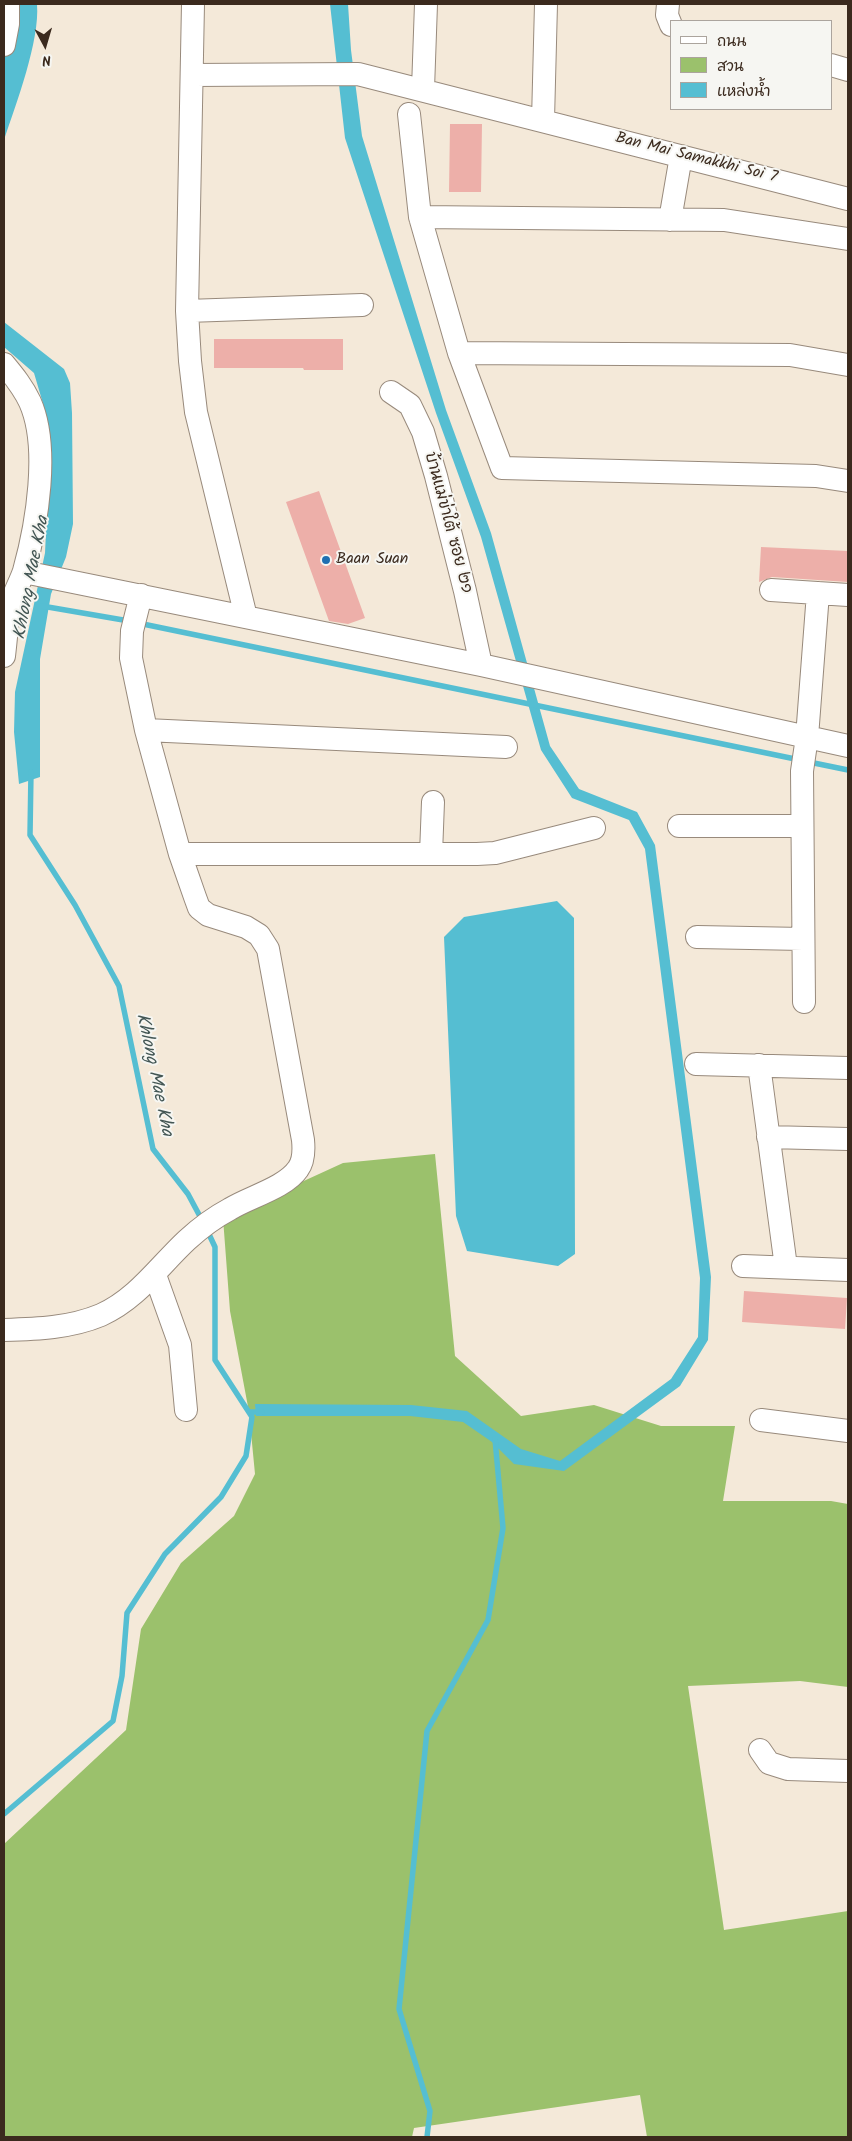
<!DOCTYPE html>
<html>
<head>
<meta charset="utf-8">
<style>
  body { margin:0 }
  #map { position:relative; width:852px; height:2141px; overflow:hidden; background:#f4e9d9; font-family:Kalam,"Playpen Sans Thai",sans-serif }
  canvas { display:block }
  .frame { position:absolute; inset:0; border:5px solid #3b2a1e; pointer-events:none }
  .legend { position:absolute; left:670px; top:20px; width:162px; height:90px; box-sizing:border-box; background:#f6f6f2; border:1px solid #aba49d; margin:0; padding:6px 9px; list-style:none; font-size:15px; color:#3b2a1e }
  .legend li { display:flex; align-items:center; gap:10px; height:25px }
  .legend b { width:25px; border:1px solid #aba49d }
  .north { position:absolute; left:20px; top:20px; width:50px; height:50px; -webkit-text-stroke:4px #f6f6f2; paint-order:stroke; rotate:174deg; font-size:14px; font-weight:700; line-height:20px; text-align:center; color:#3b2a1e }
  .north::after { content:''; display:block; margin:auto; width:18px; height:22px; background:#3b2a1e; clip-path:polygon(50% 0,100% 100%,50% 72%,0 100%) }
</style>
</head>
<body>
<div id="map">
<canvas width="852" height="2141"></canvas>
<div class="frame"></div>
<ul class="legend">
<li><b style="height:6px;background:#fff"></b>ถนน</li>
<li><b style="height:14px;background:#9bc16c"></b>สวน</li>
<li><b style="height:14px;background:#55bed2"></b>แหล่งน้ำ</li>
</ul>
<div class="north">N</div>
</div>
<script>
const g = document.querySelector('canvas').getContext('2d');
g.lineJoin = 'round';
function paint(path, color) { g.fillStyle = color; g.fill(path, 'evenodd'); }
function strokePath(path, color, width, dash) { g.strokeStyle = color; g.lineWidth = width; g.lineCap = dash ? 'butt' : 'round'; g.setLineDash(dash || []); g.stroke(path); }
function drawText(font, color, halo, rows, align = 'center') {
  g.font = font + ' Kalam,"Playpen Sans Thai",sans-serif'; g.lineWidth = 4; g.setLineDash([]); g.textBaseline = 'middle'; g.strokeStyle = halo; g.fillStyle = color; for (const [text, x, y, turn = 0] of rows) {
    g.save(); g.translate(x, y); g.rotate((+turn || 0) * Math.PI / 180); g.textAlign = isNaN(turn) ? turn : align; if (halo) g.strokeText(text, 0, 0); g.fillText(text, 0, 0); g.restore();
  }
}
const green = new Path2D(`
  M435,1154L455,1356L521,1416L594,1405L661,1426H735L723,1501H831L848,1504V1687L800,1681L688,1686L724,1930L848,1911V2137H647L640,2095L414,2128L412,2137H4V1844L126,1730L141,1629L181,1563L234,1516L255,1474L249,1412L230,1311L223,1218L343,1163Z`);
const water = new Path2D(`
  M11,4H37C40,41 16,104 4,140V57L11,37Z
  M330,4H348L351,50L362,136L446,410L491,533L550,746L579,789L637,812L655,845L711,1277L708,1340L680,1386L564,1471L514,1464L492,1442L463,1422L410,1416H256L255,1404L411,1405L467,1411L521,1449L560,1461L671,1379L698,1337L700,1278L645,849L629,820L572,798L541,750L481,537L436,413L345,138Z
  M4,322L64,369L70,383L72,413L73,524L66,557L51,594L40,659V777L19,784L14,732L15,692L45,553L48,491V438L44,407L34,373L4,347Z
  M557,901L574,918L575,1254L558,1266L467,1251L456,1216L444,937L464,917Z`);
const stream = new Path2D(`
  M42,606L129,621
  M138,623L800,760
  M809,762L848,770
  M31,772L30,835L75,905L119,986L153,1149L188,1194L203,1222
  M249,1412H262
  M4,1814L113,1721L122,1676L127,1613L165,1554L221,1497L246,1456L252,1417L215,1360V1247L207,1230
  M427,2137L430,2111L399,2009L427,1731L488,1620L503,1528L495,1439`);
const building = new Path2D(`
  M450,124H482L481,192H449Z
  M214,339H343V370H304L303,368H214Z
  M319,491L365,618L348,624L329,621L286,502Z
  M761,547L848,551V582L772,577L759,582Z
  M744,1291L847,1298L845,1329L742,1322Z`);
const minor = new Path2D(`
  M193,4L187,311L190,361L196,412L246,617
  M668,4L667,15L671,25
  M4,45L8,24V4
  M831,65L848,70
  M193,75L358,74L848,199
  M423,89L426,4
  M409,114L420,217L459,353L502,468L816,476L848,481
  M543,120L546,4
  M420,217L724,220L848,239
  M670,220L681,156
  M187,311L362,305
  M459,353L790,355L848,365
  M4,364C14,376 23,387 30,402C50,447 37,524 24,571C20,583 13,594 10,607C7,623 6,639 4,656
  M391,392L410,405L423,432L436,476L465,591L481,665
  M24,572L481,665L848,746
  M771,590L848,595
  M146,730L506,747
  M679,826H802
  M180,854H477L495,853L594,828
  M431,854L433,802
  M697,937L803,939
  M804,1002L802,771L807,737L818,593
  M696,1064L848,1068
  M759,1065L786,1267
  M768,1137L848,1139
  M743,1266L848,1270
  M155,1275L180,1345L186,1410
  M4,1330C37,1329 70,1328 101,1315C137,1299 159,1266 187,1240C199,1229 215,1217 230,1209C249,1197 285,1188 298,1169C304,1161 304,1150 303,1140L268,949L259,935L246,927L208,915L199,908L195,897L180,854L146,730L131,658L132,631L141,595
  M761,1420L848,1431
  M760,1750L769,1763L788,1769L848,1771`);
const markers = [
  [326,560,5,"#1f6fb2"]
];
const streetNames = [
  ["Ban Mai Samakkhi Soi 7",696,159,14],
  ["บ้านแม่ข่าใต้ ซอย ๒๑",447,523,75]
];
const poiNames = [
  ["Baan Suan",336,560]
];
const waterNames = [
  ["Khlong Mae Kha",33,578,-79],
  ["Khlong Mae Kha",153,1075,78]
];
paint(green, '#9bc16c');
paint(water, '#55bed2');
strokePath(stream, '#55bed2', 5.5);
paint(building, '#edafa9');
strokePath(minor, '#988a7c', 24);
strokePath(minor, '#fff', 22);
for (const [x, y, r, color] of markers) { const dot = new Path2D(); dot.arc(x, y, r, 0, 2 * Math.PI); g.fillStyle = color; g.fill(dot); strokePath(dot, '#f6f6f2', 2); }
drawText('16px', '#3b2a1e', '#f6f6f2', streetNames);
drawText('16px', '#3b2a1e', '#f6f6f2', poiNames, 'left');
drawText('italic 18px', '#435654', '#f6f6f2', waterNames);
</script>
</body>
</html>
